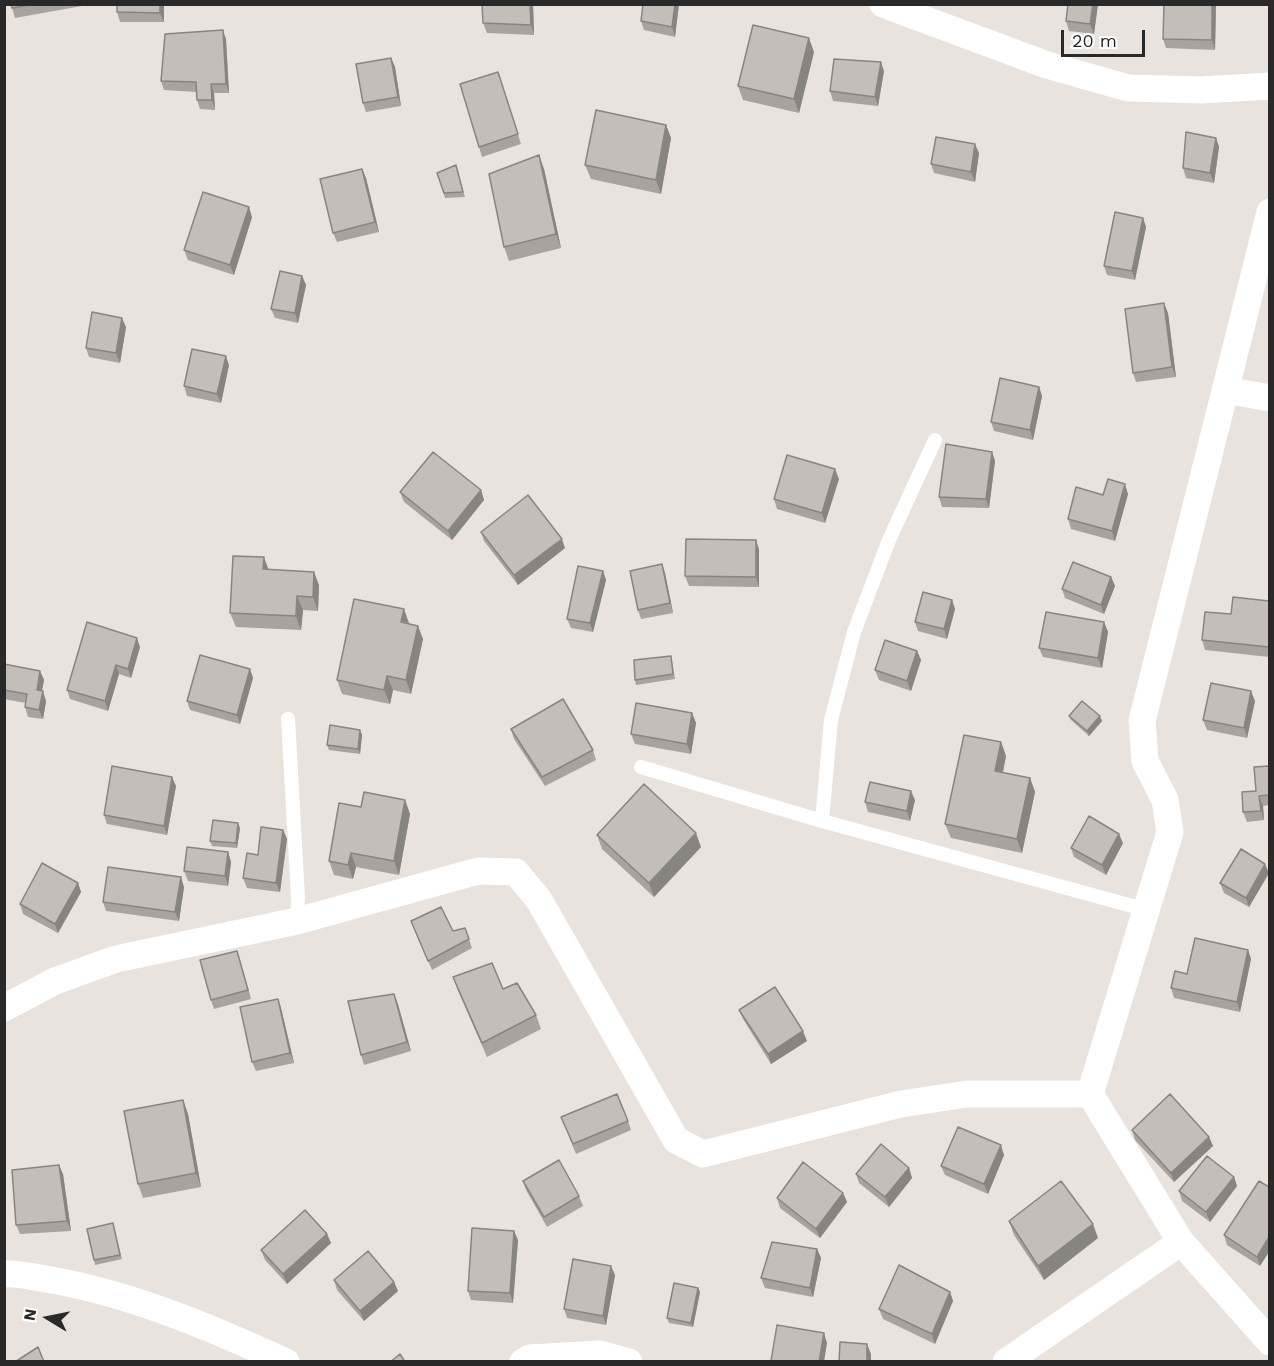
<!DOCTYPE html>
<html>
<head>
<meta charset="utf-8">
<style>
  body { margin:0 }
  #map { position:relative; width:1274px; height:1366px; overflow:hidden; background:#eae3dd; font-family:"Work Sans",sans-serif }
  canvas { display:block }
  .frame { position:absolute; inset:0; border:6px solid #292929; pointer-events:none }
  .north { position:absolute; left:18px; top:1288px; width:60px; height:60px; -webkit-text-stroke:4px #fff; paint-order:stroke; rotate:280deg; font-size:16px; font-weight:700; line-height:24px; text-align:center; color:#292929 }
  .north::after { content:''; display:block; margin:auto; width:21px; height:27px; background:#292929; clip-path:polygon(50% 0,100% 100%,50% 72%,0 100%) }
  .scale { position:absolute; left:1061px; top:30px; width:84px; height:27px; box-sizing:border-box; border:3px solid #292929; border-top:0; padding-left:8px; font-size:18px; line-height:21px; white-space:nowrap; color:#292929; -webkit-text-stroke:4px #fff; paint-order:stroke }
</style>
</head>
<body>
<div id="map">
<canvas width="1274" height="1366"></canvas>
<div class="frame"></div>
<div class="north">N</div>
<div class="scale">20 m</div>
</div>
<script>
const g = document.querySelector('canvas').getContext('2d');
g.lineJoin = 'round';
function strokePath(path, color, width, dash) { g.strokeStyle = color; g.lineWidth = width; g.lineCap = dash ? 'butt' : 'round'; g.setLineDash(dash || []); g.stroke(path); }
function paint(path, color) { g.fillStyle = color; g.fill(path, 'evenodd'); }
const service = new Path2D(`
  M288,719L298,898L297,921
  M641,767L822,821L1147,910
  M822,821L831,720L854,632L889,540L935,440`);
const minor = new Path2D(`
  M883,4L1047,65L1128,88L1201,90L1270,86
  M1270,212L1142,721L1145,761L1165,800L1170,832L1090,1094L1181,1242L1270,1342
  M1225,390L1270,398
  M4,1008L55,981L116,959L297,921L478,871L516,872L539,900L676,1140L703,1154L901,1104L967,1094H1090
  M4,1274C18,1273 33,1277 46,1279C129,1293 210,1327 286,1362
  M523,1362L530,1358L600,1354L629,1362
  M1006,1362L1181,1242`);
const wall = new Path2D(`
  M11,4H82V6L15,18Z
  M117,4H164V22H120L117,12Z
  M311,4H346V5Z
  M533,4L534,35L487,33L483,23Z
  M643,4H679L675,37L644,30L641,21Z
  M1068,4H1098L1094,34L1069,31L1066,21Z
  M1164,4H1216L1215,50L1166,48L1163,39Z
  M226,39L229,93H214L215,110L200,109L197,100L196,92L164,90L161,81Z
  M814,52L799,113L743,100L738,86Z
  M391,58L395,67L401,106L366,112L363,103Z
  M884,71L878,106L833,101L830,91Z
  M498,72L521,144L482,157L479,147Z
  M666,125L671,138L661,194L591,179L585,165Z
  M1216,138L1219,147L1214,183L1186,178L1183,168Z
  M979,153L975,182L934,173L931,164Z
  M362,169L366,178L379,232L337,242L333,233Z
  M544,169L561,248L509,261L504,247Z
  M457,170L465,197L445,198L437,173Z
  M252,217L234,275L188,260L184,250Z
  M1143,218L1146,227L1135,280L1107,275L1104,266Z
  M302,276L306,285L298,323L275,318L271,309Z
  M1168,313L1176,377L1136,382L1133,373Z
  M126,327L120,363L89,357L86,348Z
  M229,365L221,403L187,396L184,386Z
  M1039,387L1042,396L1033,440L994,431L991,422Z
  M992,452L995,461L989,508L942,507L939,497Z
  M839,479L825,523L777,509L774,499Z
  M481,490L484,500L452,540L404,502L400,492Z
  M1128,494L1115,541L1071,529L1068,519L1103,495Z
  M481,532L565,548L518,585L484,541Z
  M759,549V587L689,586L685,576Z
  M268,569L319,585L318,611L303,610L301,630L236,627L230,613Z
  M603,571L606,580L593,632L571,628L567,619Z
  M665,573L673,613L641,619L638,610Z
  M1111,577L1115,586L1104,614L1065,598L1062,589Z
  M952,600L955,609L947,639L918,631L915,622Z
  M1269,601V657L1205,650L1202,640L1231,614Z
  M1104,622L1108,632L1102,668L1043,657L1039,648Z
  M409,624L423,639L411,694L393,690L390,704L342,694L337,680Z
  M140,647L131,678L119,674L108,711L70,699L67,690Z
  M917,651L921,660L911,691L879,680L875,670Z
  M672,661L675,679L636,685L635,680Z
  M4,664L40,671L44,680L42,691L46,701L43,719L28,717L25,707L26,703L4,699Z
  M250,669L253,678L240,724L190,710L187,701Z
  M1255,701L1247,738L1207,730L1203,720Z
  M692,713L696,723L691,754L635,744L631,734Z
  M1069,716L1102,721L1089,736L1071,720Z
  M511,729L593,750L596,760L545,786L514,739Z
  M360,730L362,735L360,754L329,750L327,745Z
  M1001,742L1006,756L1003,773L1030,778L1035,792L1022,853L951,838L945,824Z
  M1269,766V805L1263,806L1264,820L1247,822L1243,812Z
  M176,786L167,835L107,824L104,815Z
  M405,800L410,814L399,875L356,867L353,879L334,875L329,861L361,807Z
  M915,800L910,821L868,812L865,802Z
  M240,828L237,848L212,846L210,841Z
  M283,830L287,839L280,892L247,888L243,878L258,855Z
  M597,835L701,847L654,897L602,849Z
  M1123,843L1106,875L1074,857L1071,848Z
  M228,852L231,862L228,886L188,881L184,871Z
  M1269,873L1249,907L1224,893L1220,883Z
  M78,883L81,892L58,933L23,914L20,904Z
  M184,887L179,921L106,911L103,902Z
  M411,921L453,931L465,928L472,948L432,970Z
  M1248,950L1251,959L1240,1012L1174,998L1171,988Z
  M237,951L251,999L214,1009L211,1000Z
  M453,977L503,989L536,1015L541,1029L487,1057L458,991Z
  M394,994L411,1051L364,1065L361,1055Z
  M278,999L281,1008L294,1063L256,1071L252,1062Z
  M739,1010L807,1041L771,1064L743,1019Z
  M183,1100L188,1114L201,1187L143,1198L138,1184Z
  M561,1117L628,1121L631,1130L576,1154Z
  M1132,1130L1209,1137L1213,1146L1174,1182L1135,1140Z
  M1004,1155L988,1194L945,1175L941,1166Z
  M909,1168L912,1178L889,1207L859,1183L856,1174Z
  M63,1174L71,1231L20,1234L16,1225Z
  M1234,1177L1237,1186L1210,1222L1182,1201L1179,1191Z
  M523,1181L579,1196L583,1206L547,1227L526,1190Z
  M1269,1187L1260,1266L1227,1245L1224,1235Z
  M843,1193L847,1202L820,1238L780,1208L777,1198Z
  M1009,1221L1098,1238L1044,1280L1014,1235Z
  M113,1223L122,1259L95,1265L94,1260Z
  M514,1231L518,1240L513,1303L471,1300L468,1291Z
  M327,1234L331,1243L287,1284L265,1260L261,1250Z
  M817,1249L821,1258L813,1297L765,1288L761,1278Z
  M615,1275L606,1325L567,1318L564,1309Z
  M334,1280L394,1282L398,1291L364,1321L337,1290Z
  M698,1288L700,1292L693,1327L669,1323L667,1318Z
  M950,1292L953,1301L935,1344L883,1319L879,1309Z`);
const shadedWall = new Path2D(`
  M160,4H164V22L160,13Z
  M530,4H533L534,35L531,25Z
  M675,4H679L675,37L672,27Z
  M1093,4H1098L1094,34L1090,24Z
  M1212,4H1216L1215,50L1212,40Z
  M223,30L226,39L229,93L226,84Z
  M809,38L814,52L799,113L794,99Z
  M391,58L395,67L401,106L398,97Z
  M881,62L884,71L878,106L875,97Z
  M211,84L214,93L215,110L212,100Z
  M666,125L671,138L661,194L656,180Z
  M1216,138L1219,147L1214,183L1210,173Z
  M975,144L979,153L975,182L971,172Z
  M539,155L544,169L561,248L556,234Z
  M362,169L366,178L379,232L375,222Z
  M249,207L252,217L234,275L230,265Z
  M1143,218L1146,227L1135,280L1132,271Z
  M302,276L306,285L298,323L295,313Z
  M1164,303L1168,313L1176,377L1172,367Z
  M122,318L126,327L120,363L116,353Z
  M226,356L229,365L221,403L217,394Z
  M1039,387L1042,396L1033,440L1030,430Z
  M992,452L995,461L989,508L986,499Z
  M835,469L839,479L825,523L822,513Z
  M1125,484L1128,494L1115,541L1112,531Z
  M481,490L484,500L452,540L448,531Z
  M562,539L565,548L518,585L514,575Z
  M756,540L759,549V587L756,577Z
  M264,557L269,571L263,569Z
  M662,564L665,573L673,613L670,603Z
  M603,571L606,580L593,632L590,623Z
  M314,572L319,585L318,611L313,597Z
  M1111,577L1115,586L1104,614L1101,605Z
  M297,596L303,610L301,630L296,616Z
  M952,600L955,609L947,639L944,629Z
  M404,609L409,623L401,622Z
  M1104,622L1108,632L1102,668L1098,658Z
  M418,626L423,639L411,694L406,680Z
  M137,638L140,647L131,678L128,669Z
  M917,651L921,660L911,691L907,681Z
  M116,665L119,674L108,711L105,701Z
  M250,669L253,678L240,724L237,715Z
  M40,671L44,680L40,700L37,690Z
  M387,676L393,690L390,704L384,690Z
  M43,691L46,701L43,719L39,710Z
  M1251,691L1255,701L1247,738L1244,728Z
  M692,713L696,723L691,754L687,744Z
  M1100,716L1102,721L1089,736L1087,731Z
  M360,730L362,735L360,754L358,749Z
  M1001,742L1006,756L1000,785L995,771Z
  M172,777L176,786L167,835L164,826Z
  M1030,778L1035,792L1022,853L1017,839Z
  M911,791L915,800L910,821L907,811Z
  M1259,796L1263,806L1264,820L1261,811Z
  M405,800L410,814L399,875L394,861Z
  M238,823L240,828L237,848L236,843Z
  M283,830L287,839L280,892L276,883Z
  M696,833L701,847L654,897L649,883Z
  M1119,834L1123,843L1106,875L1102,865Z
  M228,852L231,862L228,886L225,876Z
  M351,853L356,867L353,879L348,865Z
  M1265,864L1269,873L1249,907L1246,898Z
  M181,877L184,887L179,921L175,912Z
  M78,883L81,892L58,933L55,924Z
  M1248,950L1251,959L1240,1012L1237,1002Z
  M237,951L240,960L251,999L248,990Z
  M394,994L398,1004L411,1051L407,1042Z
  M278,999L281,1008L294,1063L290,1053Z
  M803,1031L807,1041L771,1064L768,1054Z
  M183,1100L188,1114L201,1187L196,1173Z
  M1209,1137L1213,1146L1174,1182L1171,1173Z
  M1001,1145L1004,1155L988,1194L984,1184Z
  M59,1165L63,1174L71,1231L67,1221Z
  M909,1168L912,1178L889,1207L885,1197Z
  M1234,1177L1237,1186L1210,1222L1206,1212Z
  M843,1193L847,1202L820,1238L816,1229Z
  M1093,1224L1098,1238L1044,1280L1038,1266Z
  M514,1231L518,1240L513,1303L510,1293Z
  M327,1234L331,1243L287,1284L283,1274Z
  M1269,1237V1252L1260,1266L1257,1257Z
  M817,1249L821,1258L813,1297L810,1288Z
  M611,1266L615,1275L606,1325L603,1316Z
  M394,1282L398,1291L364,1321L360,1311Z
  M698,1288L700,1292L693,1327L691,1323Z
  M950,1292L953,1301L935,1344L932,1334Z
  M824,1333L827,1343L824,1362H819Z
  M867,1344L871,1354V1362H867Z`);
const building = new Path2D(`
  M11,4H34L12,8Z
  M117,4H160V13L117,12Z
  M482,4H530L531,25L483,23Z
  M643,4H675L672,27L641,21Z
  M1068,4H1093L1090,24L1066,21Z
  M1164,4H1212V40L1163,39Z
  M753,25L809,38L794,99L738,86Z
  M223,30L226,84H211L212,100H197L196,82L161,81L165,34Z
  M391,58L398,97L363,103L356,64Z
  M834,59L881,62L875,97L830,91Z
  M498,72L518,134L479,147L460,84Z
  M596,110L666,125L656,180L585,165Z
  M1186,132L1216,138L1210,173L1183,168Z
  M936,137L975,144L971,172L931,164Z
  M539,155L556,234L504,247L489,174Z
  M456,165L463,192L444,193L437,173Z
  M362,169L375,222L333,233L320,179Z
  M203,192L249,207L230,265L184,250Z
  M1115,212L1143,218L1132,271L1104,266Z
  M280,271L302,276L295,313L271,309Z
  M1164,303L1172,367L1133,373L1125,309Z
  M92,312L122,318L116,353L86,348Z
  M192,349L226,356L217,394L184,386Z
  M1000,378L1039,387L1030,430L991,422Z
  M946,444L992,452L986,499L939,497Z
  M433,452L481,490L448,531L400,492Z
  M787,455L835,469L822,513L774,499Z
  M1108,479L1125,484L1112,531L1068,519L1076,487L1103,495Z
  M528,495L562,539L514,575L481,532Z
  M686,539L756,540V577L685,576Z
  M233,556L264,557L263,569L314,572L313,597L297,596L296,616L230,613Z
  M1073,562L1111,577L1101,605L1062,589Z
  M662,564L670,603L638,610L630,571Z
  M578,566L603,571L590,623L567,619Z
  M923,592L952,600L944,629L915,622Z
  M1233,597L1269,601V647L1202,640L1205,612L1231,614Z
  M354,599L404,609L401,622L418,626L406,680L387,676L384,690L337,680Z
  M1046,612L1104,622L1098,658L1039,648Z
  M87,622L137,638L128,669L116,665L105,701L67,690Z
  M885,640L917,651L907,681L875,670Z
  M200,655L250,669L237,715L187,701Z
  M671,656L673,674L635,680L634,660Z
  M4,664L40,671L37,690L43,691L39,710L25,707L27,694L4,690Z
  M1211,683L1251,691L1244,728L1203,720Z
  M563,699L593,750L542,777L511,729Z
  M1082,701L1100,716L1087,731L1069,716Z
  M636,703L692,713L687,744L631,734Z
  M330,725L360,730L358,749L327,745Z
  M964,735L1001,742L995,771L1030,778L1017,839L945,824Z
  M112,766L172,777L164,826L104,815Z
  M1269,766V795L1259,796L1261,811L1243,812L1242,792L1256,791L1254,767Z
  M870,782L911,791L907,811L865,802Z
  M644,784L696,833L649,883L597,835Z
  M364,792L405,800L394,861L351,853L348,865L329,861L339,803L361,807Z
  M1089,816L1119,834L1102,865L1071,848Z
  M213,820L238,823L236,843L210,841Z
  M261,827L283,830L276,883L243,878L247,853L258,855Z
  M187,847L228,852L225,876L184,871Z
  M1241,849L1265,864L1246,898L1220,883Z
  M42,863L78,883L55,924L20,904Z
  M108,867L181,877L175,912L103,902Z
  M441,907L453,931L465,928L469,939L428,961L411,921Z
  M1195,938L1248,950L1237,1002L1171,988L1175,971L1187,974Z
  M237,951L248,990L211,1000L200,960Z
  M492,963L503,989L517,983L536,1015L482,1043L453,977Z
  M775,987L803,1031L768,1054L739,1010Z
  M394,994L407,1042L361,1055L348,1001Z
  M278,999L290,1053L252,1062L240,1007Z
  M617,1094L628,1121L573,1144L561,1117Z
  M1170,1094L1209,1137L1171,1173L1132,1130Z
  M183,1100L196,1173L138,1184L124,1111Z
  M958,1127L1001,1145L984,1184L941,1166Z
  M881,1144L909,1168L885,1197L856,1174Z
  M1207,1156L1234,1177L1206,1212L1179,1191Z
  M559,1160L579,1196L544,1217L523,1181Z
  M803,1162L843,1193L816,1229L777,1198Z
  M59,1165L67,1221L16,1225L12,1170Z
  M1061,1181L1093,1224L1038,1266L1009,1221Z
  M1259,1181L1269,1187V1237L1257,1257L1224,1235Z
  M305,1210L327,1234L283,1274L261,1250Z
  M113,1223L120,1255L94,1260L87,1229Z
  M472,1228L514,1231L510,1293L468,1291Z
  M772,1242L817,1249L810,1288L761,1278Z
  M368,1251L394,1282L360,1311L334,1280Z
  M573,1259L611,1266L603,1316L564,1309Z
  M899,1265L950,1292L932,1334L879,1309Z
  M674,1283L698,1288L691,1323L667,1318Z
  M777,1325L824,1333L819,1362L771,1361Z
  M840,1342L867,1344V1362H839Z
  M38,1347L44,1362H15Z
  M400,1354L405,1362H390Z`);
strokePath(service, '#fff', 14);
strokePath(minor, '#fff', 27);
paint(wall, '#a8a39e');
paint(shadedWall, '#888581');
paint(building, '#c3beb8');
strokePath(building, '#888581', 1.5);
</script>
</body>
</html>
